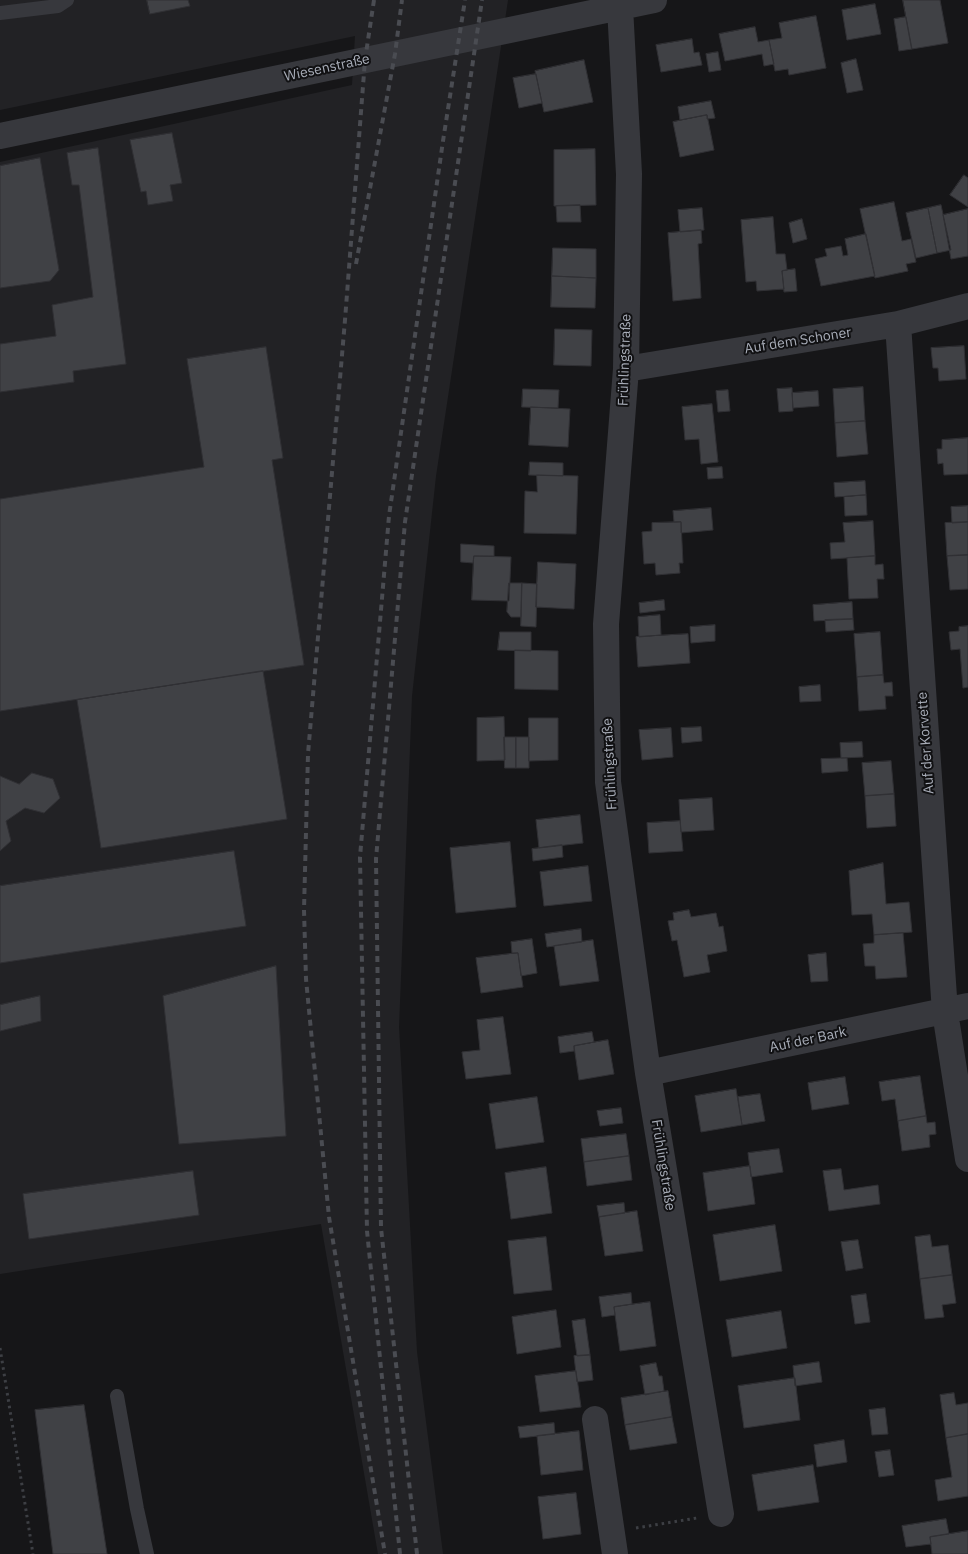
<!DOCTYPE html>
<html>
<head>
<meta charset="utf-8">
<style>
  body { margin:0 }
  canvas { display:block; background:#161618 }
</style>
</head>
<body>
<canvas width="968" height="1554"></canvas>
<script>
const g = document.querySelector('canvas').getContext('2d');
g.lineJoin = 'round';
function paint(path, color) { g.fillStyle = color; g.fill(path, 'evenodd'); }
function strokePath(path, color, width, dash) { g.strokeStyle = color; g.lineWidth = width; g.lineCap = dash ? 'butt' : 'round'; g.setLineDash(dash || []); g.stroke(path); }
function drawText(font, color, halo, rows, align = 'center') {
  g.font = font + ' "IBM Plex Sans",sans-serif'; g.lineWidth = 4; g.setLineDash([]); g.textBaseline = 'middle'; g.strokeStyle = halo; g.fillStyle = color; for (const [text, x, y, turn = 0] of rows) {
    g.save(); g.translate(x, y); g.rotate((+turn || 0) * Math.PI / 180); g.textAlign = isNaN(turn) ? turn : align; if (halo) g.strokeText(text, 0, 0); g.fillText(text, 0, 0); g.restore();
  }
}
const built = new Path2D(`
  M0,0H508L436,476L412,696L399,1027L417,1352L443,1554H378L321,1224L0,1274V162L352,85L355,36L0,110Z`);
const building = new Path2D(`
  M147,0H188L190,6L150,14Z
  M903,0H940L948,43L912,49Z
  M875,4L881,34L847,40L842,10Z
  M816,16L826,68L789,75L788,69L775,71L769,40L782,38L779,23Z
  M906,17L912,49L899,51L894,19Z
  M755,27L758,42L769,40L774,64L764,66L762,54L725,61L719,34Z
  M692,39L694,53L699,52L702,65L661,72L656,45Z
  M718,52L721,70L709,72L706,54Z
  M856,59L863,90L847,93L841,63Z
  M584,60L593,102L544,112L535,71Z
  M536,74L542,103L519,108L513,78Z
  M711,101L715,118L707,119V115L680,120L678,107Z
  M707,115L714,150L680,157L673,122Z
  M172,133L182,183L170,185L173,201L148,205L146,191L141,192L130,140Z
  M98,148L126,364L73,371L74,382L0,392V344L56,336L52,305L93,297L79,185H72L67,153Z
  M595,149L596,205L554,206V150Z
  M40,158L59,270L50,281L0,288V166Z
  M964,175L968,178V207L950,195Z
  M894,202L902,241L911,239L916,262L906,264L908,271L875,278L860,209Z
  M580,205L581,222H557L556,206Z
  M941,205L951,250L937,253L928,208Z
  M702,208L704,230L680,232L678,210Z
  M928,208L937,253L916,258L906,213Z
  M968,209V256L951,259L943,215Z
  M773,217L776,254H785L787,270L782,271L784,289L757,291L756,281L746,282L741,220Z
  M802,219L807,239L793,243L789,223Z
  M701,230L702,243L698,244L701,298L673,301L668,233Z
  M866,234L875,276L821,286L815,259L827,256L825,249L841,246L843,256L848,255L845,239Z
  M553,248L596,249V278L552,276Z
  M795,269L797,291L784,292L782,271Z
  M552,276L596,278L595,308L551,307Z
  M555,329L592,330L591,366L554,365Z
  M964,346L966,379L939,381L938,368H933L931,348Z
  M266,347L283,458L272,460L304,665L0,711V499L204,467L187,359Z
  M863,387L865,421L835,423L833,389Z
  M792,388L793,411L779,412L777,389Z
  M523,389L559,390L558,408L522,407Z
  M728,390L730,411L718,412L716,391Z
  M818,391L819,406L793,408L792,393Z
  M712,404L718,462L701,464L699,439L685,440L682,407Z
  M531,407L570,409L568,447L529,445Z
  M865,421L868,454L837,457L835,423Z
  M968,438V474L944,475L943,463L938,464L937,449H942V440Z
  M530,462L563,463V476L529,475Z
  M722,467L723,478L708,479L707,468Z
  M537,475L578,476L576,534L524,533L525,491L537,492Z
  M865,481L866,495L835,497L834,483Z
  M866,495L867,515L845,516L844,497Z
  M968,506V522L952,523L951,507Z
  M711,508L713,530L681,533V522H674L673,511Z
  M873,521L875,556L831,559L830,543L845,542L843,523Z
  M681,522L683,563H679L680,573L656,575L655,563L644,564L642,532L652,531V523Z
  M968,522V555L947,556L945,523Z
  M461,544L494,546V556H474L473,563L461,562Z
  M968,555V589L950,590L947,556Z
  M474,556L511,557L509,601L472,600Z
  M875,556V565L883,564L884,579H877L878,598L849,599L847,558Z
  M538,562L576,564L574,609L536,607Z
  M509,583H522L521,617H511L507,612Z
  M522,583L537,584L536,627L521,626Z
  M664,600L665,610L640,613L639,603Z
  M852,602L853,619L814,621L813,605Z
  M660,615L661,635L639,637L638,617Z
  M853,619L854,630L826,632L825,620Z
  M715,625V641L691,643L690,627Z
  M968,626V687L963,688L960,649L951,650L949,632L959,631V627Z
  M500,632H531V651L498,650Z
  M880,632L883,675L857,677L854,634Z
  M688,634L690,663L638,667L636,637Z
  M515,650L558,651V690L515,689Z
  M263,671L287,819L101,848L77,700Z
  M883,675L884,683L892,682L893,696H885L886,709L859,711L857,677Z
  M820,685L821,701L800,702L799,687Z
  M504,717L505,760L477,761V718Z
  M529,718H558V760L529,761Z
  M701,727L702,741L682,743L681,728Z
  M671,728L673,757L642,760L639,730Z
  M504,737H516V768H505Z
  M516,737H529V768H516Z
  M862,742L863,757L841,758L840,743Z
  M841,758H847L848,771L822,773L821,759Z
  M891,761L894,794L865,796L862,763Z
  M32,773L53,779L60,798L44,813L25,808L6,821L11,841L0,851V776L19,784Z
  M894,794L896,826L867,828L865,796Z
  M712,798L714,830L681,832L679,800Z
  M580,815L583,843L539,848L536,820Z
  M680,821L683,851L649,853L647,823Z
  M510,842L516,907L456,913L450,848Z
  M562,845L563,857L533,861L532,849Z
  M234,851L246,926L0,963V886Z
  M883,863L886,904L909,902L912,932L874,935L872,914L852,915L849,871Z
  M588,866L592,901L544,906L540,872Z
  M689,910L691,917L716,913L719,927L723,926L727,951L707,955L710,972L684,977L677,940L672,941L668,921L674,920L673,913Z
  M581,929L582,942L547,947L545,934Z
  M903,933L907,977L876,979L875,966H865L863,944L874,943V935Z
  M532,939L537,973L521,976L518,953H512L511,942Z
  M593,940L599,981L560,986L554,946Z
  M518,953L523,987L481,993L476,958Z
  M826,953L828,981L811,982L808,955Z
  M276,966L286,1136L179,1144L163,996Z
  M40,996L41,1021L0,1031V1005Z
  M503,1017L511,1074L466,1079L462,1052L480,1050L477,1020Z
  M592,1032L594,1042L574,1046V1051L560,1053L558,1037Z
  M608,1040L614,1074L579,1080L574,1046Z
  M920,1076L926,1116L898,1121L895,1099L882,1101L879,1082Z
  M845,1077L849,1104L812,1110L808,1083Z
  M736,1089L742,1125L701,1132L695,1096Z
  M760,1094L765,1121L742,1125L738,1097Z
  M537,1097L544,1142L496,1149L489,1104Z
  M621,1108L623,1123L600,1126L597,1111Z
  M926,1116L927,1123L935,1122L936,1134L929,1135L930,1147L902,1151L898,1121Z
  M626,1134L629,1156L584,1162L581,1139Z
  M779,1149L783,1172L751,1177L748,1153Z
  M629,1156L632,1180L587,1186L584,1162Z
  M750,1166L755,1204L708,1211L703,1173Z
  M546,1167L552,1213L511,1219L505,1173Z
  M841,1169L844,1190L878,1185L880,1204L829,1211L823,1171Z
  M193,1171L199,1215L29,1239L23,1194Z
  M624,1203L625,1213L599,1217L597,1206Z
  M637,1211L643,1251L605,1256L599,1217Z
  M775,1225L782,1271L720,1281L713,1235Z
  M930,1235L932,1247L948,1245L952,1275L920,1279L915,1237Z
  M546,1237L552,1290L514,1294L508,1241Z
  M858,1240L863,1268L846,1271L841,1242Z
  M952,1275L956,1303L942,1305L944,1317L925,1319L920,1279Z
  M631,1293L632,1304L614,1307L615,1315L602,1317L599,1297Z
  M866,1294L870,1322L855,1324L851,1296Z
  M650,1302L656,1346L620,1351L614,1307Z
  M556,1310L561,1347L517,1354L512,1317Z
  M781,1311L787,1348L732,1357L726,1320Z
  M585,1319L590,1355L577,1356L572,1321Z
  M590,1355L593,1380L577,1382L574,1356Z
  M819,1362L822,1382L795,1386L793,1366Z
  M656,1363L659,1376H662L664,1391L645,1395L640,1366Z
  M576,1371L581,1407L540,1412L535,1376Z
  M795,1378L800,1420L744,1428L738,1386Z
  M668,1391L672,1417L625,1425L621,1398Z
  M954,1393L956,1405L968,1403V1434L946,1438L940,1395Z
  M84,1405L107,1554H53L35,1410Z
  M885,1408L888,1434L872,1435L869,1410Z
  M672,1417L677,1443L630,1450L625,1425Z
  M554,1423L555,1434L520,1438L518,1427Z
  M579,1431L583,1470L541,1475L537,1436Z
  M968,1434V1496L938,1501L935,1480L952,1477L946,1438Z
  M844,1440L847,1462L817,1467L814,1445Z
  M890,1450L894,1475L879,1477L875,1452Z
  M813,1465L819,1502L758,1511L752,1475Z
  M576,1493L581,1534L543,1539L538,1497Z
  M946,1519L949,1534L930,1537L931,1544L906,1547L902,1526Z
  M968,1531V1554H932L930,1537Z`);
const path = new Path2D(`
  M0,1348L33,1554
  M636,1528L697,1518`);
const service = new Path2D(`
  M0,13L58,6L67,0
  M117,1396L137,1509L147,1554`);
const minor = new Path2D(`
  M620,7L629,174L626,369L606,624L608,782L648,1073L721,1514
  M0,136L654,0
  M898,324L945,1012L968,1159
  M626,369L898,324L968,306
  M648,1073L968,1006
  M595,1419L615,1554`);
const rail = new Path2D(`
  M374,0L365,60L345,320L308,754L304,910L306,979L329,1217L385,1554
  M356,264L395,54L402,0
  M400,1554L367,1231L360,857L389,516L443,141L465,0
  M417,1554L381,1228L376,859L405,522L482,0`);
const streetNames = [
  ["Wiesenstraße",327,68,-12],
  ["Auf dem Schoner",798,341,-9],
  ["Frühlingstraße",625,360,-88],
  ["Auf der Korvette",926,743,-94],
  ["Frühlingstraße",610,764,-93],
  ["Auf der Bark",808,1040,-12],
  ["Frühlingstraße",663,1165,81]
];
paint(built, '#222225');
paint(building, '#404145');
strokePath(building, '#303034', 1);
strokePath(path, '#3d3f44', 3, [2.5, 4]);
strokePath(service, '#37383d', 14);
strokePath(minor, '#37383d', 26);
strokePath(rail, '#4a4c52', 4, [6, 5]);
drawText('14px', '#a8adb8', '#111113', streetNames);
</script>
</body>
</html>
